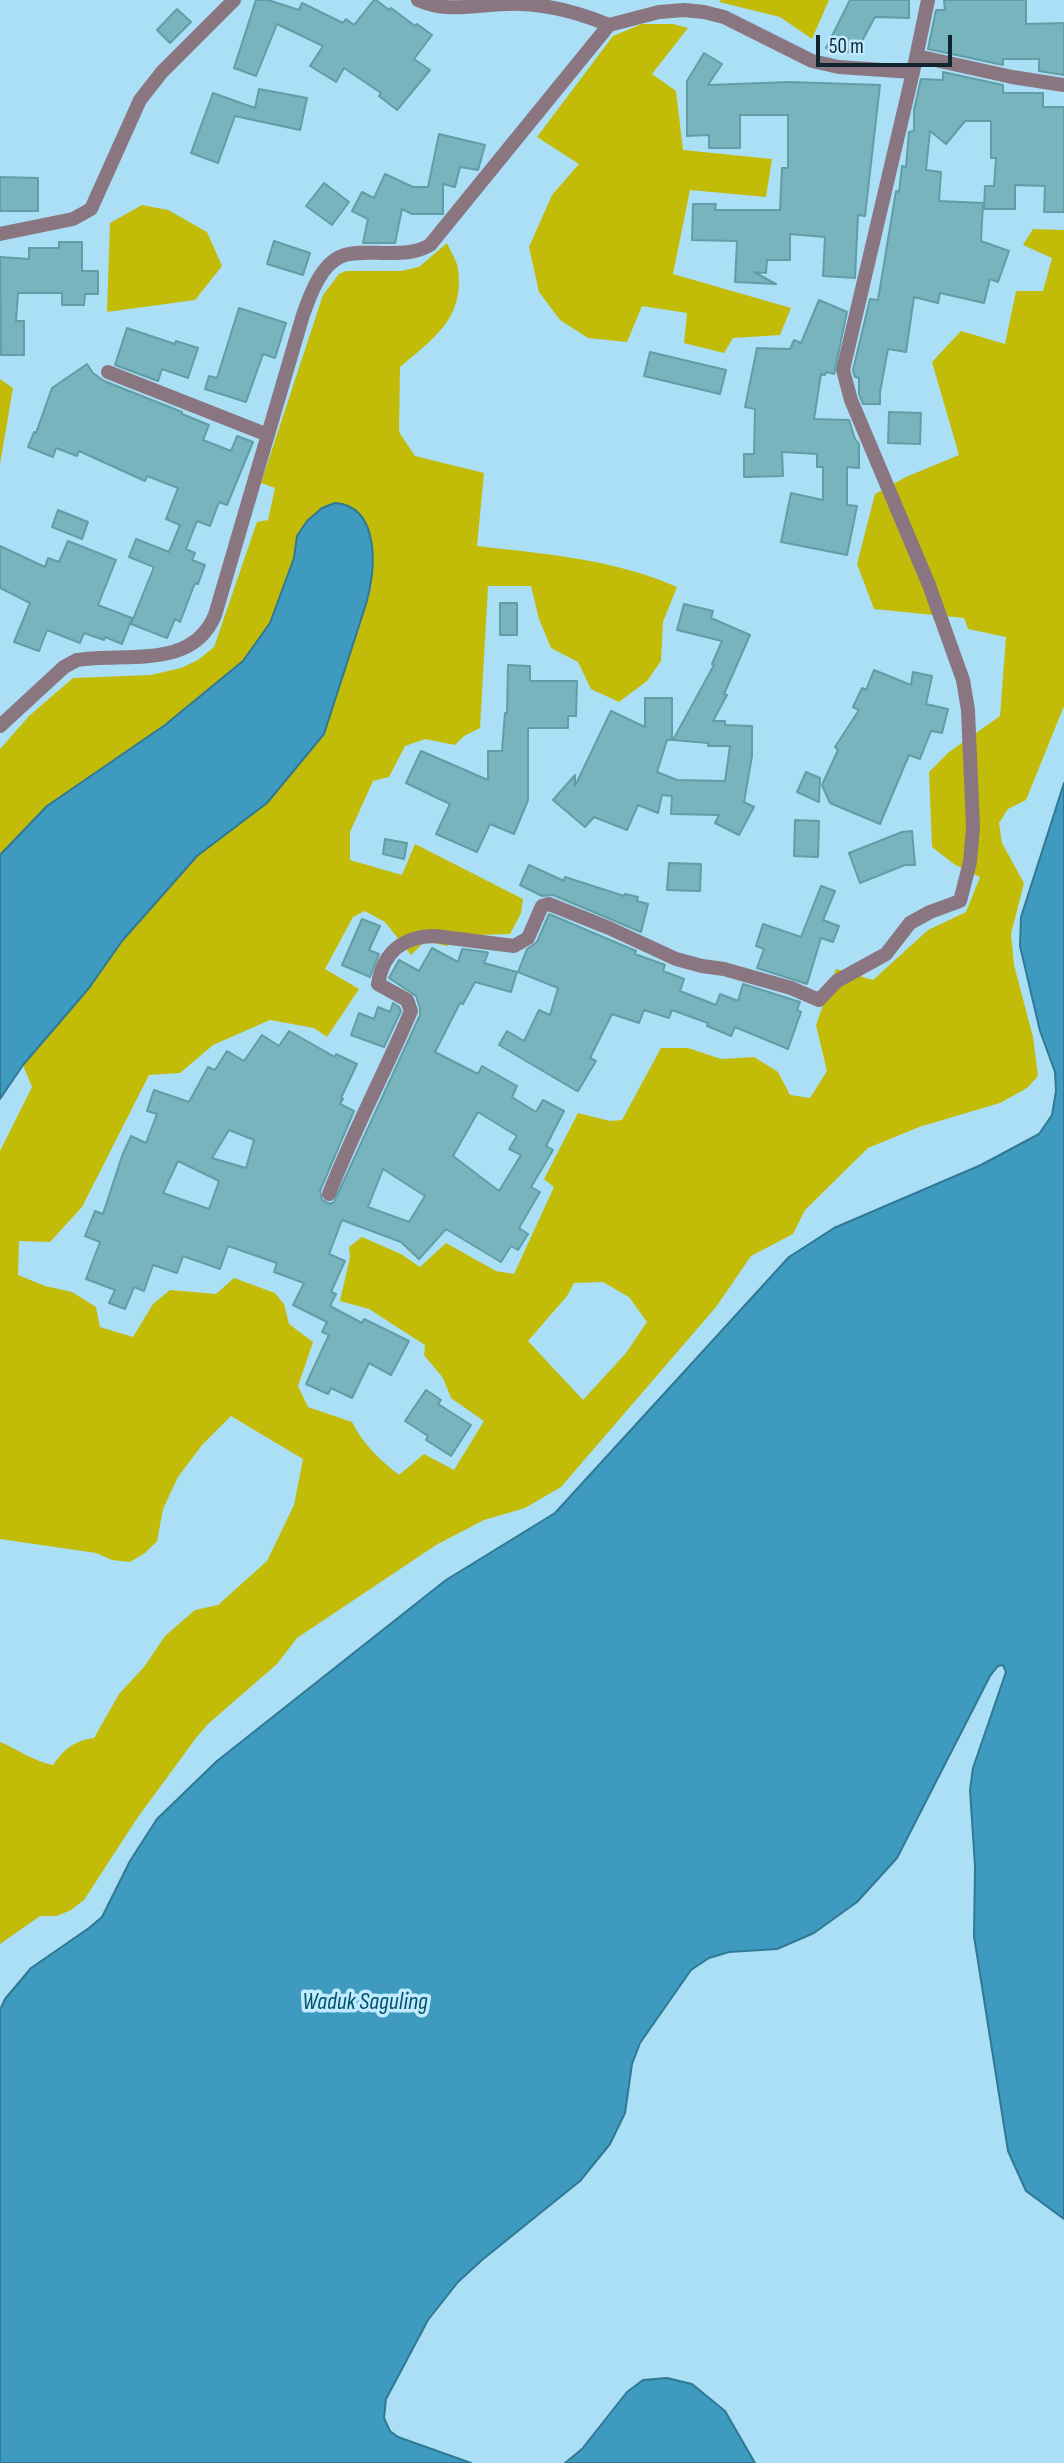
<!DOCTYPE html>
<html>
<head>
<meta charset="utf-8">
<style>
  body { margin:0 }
  #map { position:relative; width:1064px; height:2463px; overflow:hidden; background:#aadff6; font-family:"Sofia Sans Condensed",sans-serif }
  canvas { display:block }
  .scale { position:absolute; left:816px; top:35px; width:136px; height:32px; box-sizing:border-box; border:4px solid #10252e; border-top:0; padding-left:9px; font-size:21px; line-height:24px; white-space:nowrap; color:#10252e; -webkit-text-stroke:5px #c0eafd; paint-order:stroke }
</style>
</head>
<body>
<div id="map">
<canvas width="1064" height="2463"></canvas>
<div class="scale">50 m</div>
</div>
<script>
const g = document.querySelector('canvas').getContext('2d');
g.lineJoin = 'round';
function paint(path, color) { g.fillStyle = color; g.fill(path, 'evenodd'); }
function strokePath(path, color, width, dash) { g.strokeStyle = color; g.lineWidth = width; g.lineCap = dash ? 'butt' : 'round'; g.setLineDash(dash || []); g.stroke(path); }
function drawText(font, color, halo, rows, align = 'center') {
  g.font = font + ' "Sofia Sans Condensed",sans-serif'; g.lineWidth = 7; g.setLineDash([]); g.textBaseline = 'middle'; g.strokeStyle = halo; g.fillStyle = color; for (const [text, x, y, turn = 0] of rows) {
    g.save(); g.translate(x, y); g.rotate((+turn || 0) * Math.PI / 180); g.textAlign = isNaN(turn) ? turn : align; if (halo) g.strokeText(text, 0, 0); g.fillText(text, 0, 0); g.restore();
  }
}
const green = new Path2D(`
  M721,0H829L812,39L780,17L719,2Z
  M642,24H673L688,28L652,74L676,91L683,150L772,159L766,197L690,190L673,274L791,308L780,335L733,338L724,353L684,343L687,313L642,306L627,342L588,338L560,320L539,292L529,247L552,195L579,164L537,137L613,36Z
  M142,205L168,210L207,232L222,266L195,300L107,312L110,223Z
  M1033,229L1064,230V706L1026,800L1008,809L999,823L1002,843L1024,883L1011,934L1014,965L1033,1037L1038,1076L1027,1088L1000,1103L919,1127L868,1148L805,1210L793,1234L751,1256L716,1307L561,1487L525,1508L484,1520L436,1545L297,1638L277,1664L208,1724L196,1738L138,1817L84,1900L71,1910L57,1916H40L0,1944V1742C19,1750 33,1761 53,1765C65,1748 74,1741 94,1738L119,1694L144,1667L165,1636L195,1610L218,1605L267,1561L294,1505L303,1459L231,1416L202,1445L178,1477L163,1509L157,1541L145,1553L130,1562L112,1560L96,1553L0,1539V1151L32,1087L23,1065L89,988L122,941L197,856L267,803L324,734L372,585L297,536L294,558L270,623L243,661L165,725L47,806L0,855V749L29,716L73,678L151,675L181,668L198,660L214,647L257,522L268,520L275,488L261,483L323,295L339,274L346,271H401L419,267L447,243C450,251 457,260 458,269C465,318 433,339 400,367L399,432L415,456L484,473L477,546C545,554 614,559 677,587L663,622L661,661L647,681L619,702L591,689L578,662L551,648L539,619L531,586H488L480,728L464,736L455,745L425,739L405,746L389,777L373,781L350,832V860L402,875L415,844L523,899L521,913L510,934L474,935L447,946L425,941L411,955L385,922L365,911L353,917L325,969L359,989L327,1037L314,1028L270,1020L213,1045L180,1073L149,1075L82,1207L50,1242L19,1241L18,1275L45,1286L72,1292L96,1307L100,1327L133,1337L153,1304L170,1290L216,1294L234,1278L275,1293L284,1304L289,1324L313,1342L298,1386L308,1407L352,1422C363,1444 380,1460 399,1475L424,1454L454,1470L484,1421L451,1398L443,1378L424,1355L425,1345L369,1309L340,1301L350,1257L349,1247L362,1237L401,1254L420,1267L446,1243L496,1271L514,1274L554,1187L544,1179L578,1113L610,1121L622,1120L661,1048H688L721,1059L754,1057L778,1072L790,1095L810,1098L827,1071L816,1025L836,969L873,980L928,930L966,912L980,877L954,864L932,847L929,772L949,752L1000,716L1006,637L968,629L964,618L874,609L857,564L875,494L906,477L959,455L932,362L961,331L1005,344L1016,291H1043L1052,258L1023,245ZM603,1282L629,1297L647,1322L626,1353L583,1400L528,1341L567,1296L574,1283Z
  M0,379L13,388L0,464Z`);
const water = new Path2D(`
  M335,503C381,506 376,572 366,604L324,734L267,803L197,856L122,941L89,988L23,1065L0,1099V855L47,806L165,725L243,661L270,623L294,558L297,536L307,521L322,508Z
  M1064,783V2219L1026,2191L1008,2151L974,1936L975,1866L970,1790L973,1768L1006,1672L1003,1665L998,1666L990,1676L897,1858L857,1902L814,1933L777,1949L729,1952L709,1958L691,1970L640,2043L632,2064L625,2113L610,2144L580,2181L482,2260L458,2282L428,2320L386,2399L384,2418L390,2431L398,2437L471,2463H0V2010L5,1999L31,1968L89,1928L102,1917L130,1861L157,1819L217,1761L446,1580L555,1513L789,1257L834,1228L981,1165L1039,1134L1052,1115L1056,1091L1055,1072L1040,1031L1020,946L1021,917Z
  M667,2378L692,2384L725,2411L755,2463H565L582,2449L627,2392L643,2380Z`);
const building = new Path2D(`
  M256,0H268L299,10L302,3L343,23L346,19L354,25L374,0H376L389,10L391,8L415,26L417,24L432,35L414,59L430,70L397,110L379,96L381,93L344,68L336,82L310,66L323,46L277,24L256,76L234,68Z
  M850,0H909V18L875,17L856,52H834L826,48Z
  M944,0H1026V24L1064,23V75L1039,71V59H1003V65L928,49L936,10H945Z
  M177,9L191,22L170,43L157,30Z
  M704,53L722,64L708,85L790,82L880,85L865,216L858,215L855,278L823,276L825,237L790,234V260H767L766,273L754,272L776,284L735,282L737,241L692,240L693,204H716L715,210H780L782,168H788V115H740V148H709V135L687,136V81Z
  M943,72L1003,85V93H1043V107H1064V212H1044L1045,186L1015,185V209H984L985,186H994L996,158H991V121H965L946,144L930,131L926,170L941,172L939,201L983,203L981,241L1009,251L998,282L990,279L984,303L940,293L938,303L914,297L906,352L888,349L880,392V404H863L859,394V378L855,377L853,370L870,299L878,300L896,191L899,192L902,166L906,167L909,132L914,131V110L921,79L943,80Z
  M259,89L307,98L300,130L235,116L218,163L191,153L213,93L255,108Z
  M439,134L485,145L478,170L460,167L455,187L443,184V214H412L402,209L395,243H363L368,219L352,211L362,192L374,198L385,174L413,187H428Z
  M0,177L38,178V211H0Z
  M324,183L349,202L332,225L306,206Z
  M274,241L310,253L303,275L267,264Z
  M59,242H82V271H98V294H85L84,305H62V293H18L16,321H24V355H1L0,257L29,259V248H59Z
  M819,300L847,312L834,374L826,372L825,375L821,374L814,419L849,420L855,439L859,444V468L847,467V505L857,506L847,555L781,542L791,493L823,500V467H817V454L782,452L783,476L744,477V454H754L755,409L745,407L757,348L790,349L794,340L801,343Z
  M239,308L286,323L275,358L263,354L246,402L205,389L209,376L217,378Z
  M127,328L175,344L176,341L198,348L188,378L162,369L158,381L115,365Z
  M650,352L726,370L720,394L644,376Z
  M87,364L93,373L104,381L182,412V414L209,425L203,440L231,451L237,436L253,442L227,505L219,502L210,526L197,521L186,549L195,553L192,560L205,565L198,584L195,583L180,622L175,619L167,638L131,624L154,567L129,557L136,539L169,552L180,525L166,519L178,488L147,476L145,481L79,451L77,456L56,448L53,457L28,447L34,432L36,433L52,388Z
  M889,412L921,413L920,444L888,443Z
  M58,510L88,522L82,539L52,527Z
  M68,541L116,560L98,605L132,618L122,644L105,637L104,640L84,633L80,643L47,630L39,651L14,642L30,603L0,588V546L45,567L48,558L59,562Z
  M500,603H517V635H500Z
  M684,604L713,611L711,618L750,635L724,694L727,695L713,721H725V725L752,726V756L744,802L754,807L739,835L715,823L719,815L671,814L672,796L662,795L658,813L638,805L627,830L594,817L585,827L553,800L575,775V786L611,711L645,727V698H672V740H667L657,772L677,780L725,781L730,746H708V743L673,740L714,665L712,664L722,641L677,630Z
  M508,665L530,666V681H577L576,716H568V728H528V800L514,834L490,824L477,852L436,834L450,804L406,783L421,751L488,780V751H502L505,713H507Z
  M874,670L911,685L913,672L932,676L926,704L948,709L942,733L931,731L920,759L909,755L880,824L830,803L822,785L838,750L835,747L859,710L853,707L862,688L866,690Z
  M806,772L820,778L819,802L797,792Z
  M795,820L819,821L818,857L794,856Z
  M912,831L915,865H905L860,883L849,853L902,832Z
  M385,839L407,843L404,859L383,854Z
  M669,863L701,864L700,891L667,890Z
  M529,865L564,881L565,877L624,896L625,894L638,897L637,901L648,904L641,932L553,895L542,896L520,885Z
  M821,886L835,891L823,920L839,926L833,942L821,938L807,984L757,968L764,949L756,946L763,924L801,937Z
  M549,914L636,951L635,954L665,965L663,971L684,979L680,991L716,1005L720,994L738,1001L743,984L800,1002L797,1010L801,1012L788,1049L735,1027L731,1036L707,1026L708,1023L672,1010L669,1018L644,1010L639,1023L612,1014L590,1058L596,1061L578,1091L575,1090L499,1045L507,1031L524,1041L539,1010L550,1015L558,988L518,972L527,949L537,942Z
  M362,919L380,926L369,950L379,954L370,977L342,965Z
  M432,948L458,962L462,949L486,952L488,953L484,963L517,972L511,992L475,982L463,1004L460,1003L435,1052L478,1074L482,1066L517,1086L512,1097L536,1112L543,1100L564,1111L546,1146L553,1150L531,1187L540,1192L519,1228L528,1234L518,1250L511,1246L501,1262L446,1229L419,1259L401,1242L342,1220L329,1254L345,1261L331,1292L336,1294L330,1306L362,1323L364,1319L409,1341L391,1375L369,1363L352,1398L331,1388L328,1394L306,1384L329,1335L322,1332L327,1322L293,1305L304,1283L274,1272L277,1263L228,1246L220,1269L183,1256L177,1273L153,1265L144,1291L134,1287L125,1309L109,1303L115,1290L86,1279L100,1242L85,1236L95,1211L103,1214L122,1156L131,1136L146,1143L157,1114L147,1111L154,1090L189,1102L208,1067L215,1070L227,1051L244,1061L262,1035L279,1046L289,1031L335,1057L336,1054L357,1064L341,1098L343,1099L340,1104L354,1111L320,1191L322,1200L330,1204L334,1202L420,1015V1008L416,996L389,978L390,976L399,960L419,971ZM478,1112L517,1136L509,1149L521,1155L499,1191L453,1156ZM229,1130L254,1140L246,1168L212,1158ZM178,1161L219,1181L209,1209L163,1193ZM383,1169L425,1196L409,1222L368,1207Z
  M393,1003L399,1007L401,1011L384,1047L351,1035L359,1013L374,1019L378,1007L390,1012Z
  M426,1390L441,1400L438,1404L471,1425L451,1456L426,1440L428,1436L405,1421Z`);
const minor = new Path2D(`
  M418,0C449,15 487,2 520,4C552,5 580,13 609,25
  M917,56L1012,77L1064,85
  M0,234L73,219L91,209L140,100L162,72L234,0
  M108,372L268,435
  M0,726L64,667L77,660C124,652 192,671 215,615L303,315C310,295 321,264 342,256C355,251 373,253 387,253C403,253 416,253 430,245L609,25L659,12L684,10L704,12L724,17L812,61L839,67L913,72L928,0
  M329,1194C353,1132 385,1072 411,1011L407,1000L378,984C383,952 404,936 435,936L514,946L528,938L542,906L549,904L609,928L676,959L702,966L724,969L791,988L819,1000L837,981L886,954L910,923L930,912L960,901L970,862L973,827L968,710L963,680L929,585L851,400L843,370L913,72`);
const waterNames = [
  ["Waduk Saguling",365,2003]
];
paint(green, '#c2bc09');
paint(water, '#3e9bbf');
strokePath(water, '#307894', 2);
paint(building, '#78b4bd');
strokePath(building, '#619da5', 2);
strokePath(minor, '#8a7680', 14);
drawText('italic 24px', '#00516a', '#c0eafd', waterNames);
</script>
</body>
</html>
